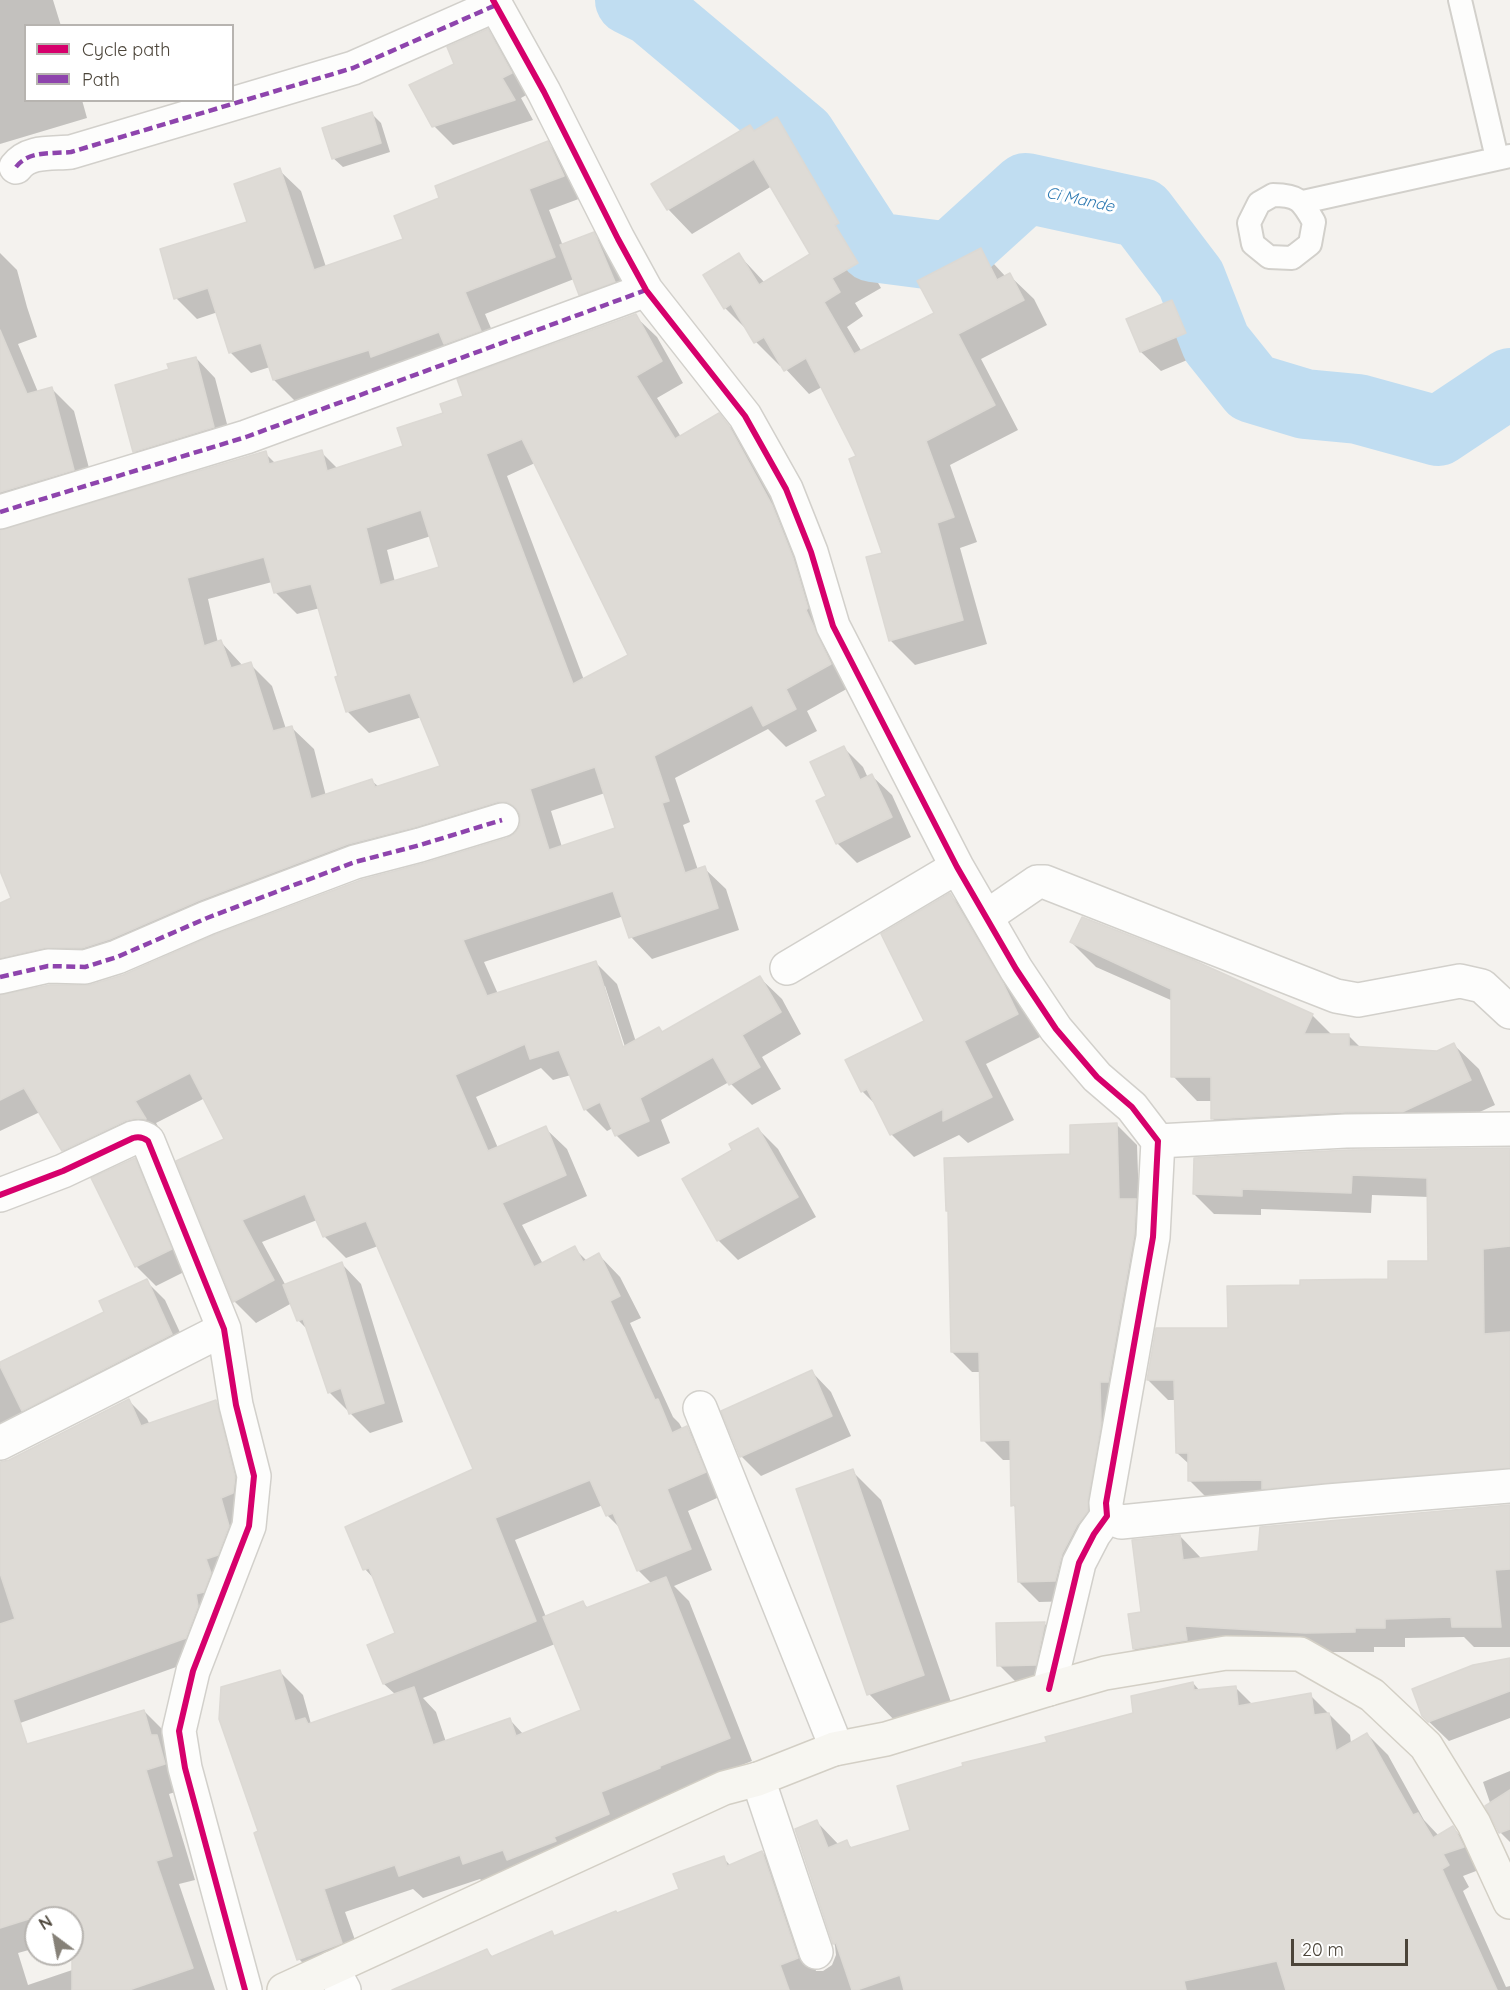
<!DOCTYPE html>
<html>
<head>
<meta charset="utf-8">
<style>
  body { margin:0 }
  #map { position:relative; width:1510px; height:1990px; overflow:hidden; background:#f4f2ee; font-family:Quicksand,sans-serif }
  canvas { display:block }
  .legend { position:absolute; left:24px; top:24px; width:210px; height:78px; box-sizing:border-box; background:#fff; border:2px solid #b7b4b0; margin:0; padding:8px 10px; list-style:none; font-size:18px; color:#4b4439 }
  .legend li { display:flex; align-items:center; gap:12px; height:30px }
  .legend b { width:30px; border:2px solid #b7b4b0 }
  .north { position:absolute; left:24px; top:1906px; width:60px; height:60px; box-sizing:border-box; background:#fff; border:2px solid #b7b4b0; border-radius:50%; rotate:328deg; font-size:16px; font-weight:700; line-height:24px; text-align:center; color:#4b4439 }
  .north::after { content:''; display:block; margin:auto; width:21px; height:27px; background:#868178; clip-path:polygon(50% 0,100% 100%,50% 72%,0 100%) }
  .scale { position:absolute; left:1291px; top:1939px; width:117px; height:27px; box-sizing:border-box; border:3px solid #4b4439; border-top:0; padding-left:8px; font-size:18px; line-height:21px; white-space:nowrap; color:#4b4439; -webkit-text-stroke:4px #fff; paint-order:stroke }
</style>
</head>
<body>
<div id="map">
<canvas width="1510" height="1990"></canvas>
<ul class="legend">
<li><b style="height:8px;background:#d6006c"></b>Cycle path</li>
<li><b style="height:8px;background:#8e44ad"></b>Path</li>
</ul>
<div class="north">N</div>
<div class="scale">20 m</div>
</div>
<script>
const g = document.querySelector('canvas').getContext('2d');
g.lineJoin = 'round';
function paint(path, color) { g.fillStyle = color; g.fill(path, 'evenodd'); }
function strokePath(path, color, width, dash) { g.strokeStyle = color; g.lineWidth = width; g.lineCap = dash ? 'butt' : 'round'; g.setLineDash(dash || []); g.stroke(path); }
function drawText(font, color, halo, rows, align = 'center') {
  g.font = font + ' Quicksand,sans-serif'; g.lineWidth = 6; g.setLineDash([]); g.textBaseline = 'middle'; g.strokeStyle = halo; g.fillStyle = color; for (const [text, x, y, turn = 0] of rows) {
    g.save(); g.translate(x, y); g.rotate((+turn || 0) * Math.PI / 180); g.textAlign = isNaN(turn) ? turn : align; if (halo) g.strokeText(text, 0, 0); g.fillText(text, 0, 0); g.restore();
  }
}
const shadow = new Path2D(`
  M0,0H53L61,26H26V100H82L87,118L0,144Z
  M487,31L507,51L530,93L521,98L533,120L453,145L434,126L456,65Z
  M372,114L381,123L390,152L343,167L333,158Z
  M777,119L801,143L862,248L859,250L881,288L855,303L863,316L847,327L862,352L936,313L981,250L1006,277L1009,275L1034,299L1047,325L981,359L1018,430L950,465L977,542L960,548L987,644L915,665L890,640L883,554L858,457L822,387L809,394L782,365L780,366L756,342L750,333L725,308L739,255L765,283L812,255L772,186L692,234L668,209L755,132Z
  M547,143L569,164L584,197L549,210L563,246L593,234L613,254L633,301L600,313L580,294L574,279L485,314L501,352L388,372L295,401L274,380L270,367L251,373L230,352L218,312L197,319L176,298L249,223L279,170L301,191L326,267L405,240L441,199Z
  M0,253L17,270L27,307L37,337L18,344L38,392L52,389L74,411L95,491L8,520L2,532L265,453L276,464L321,452L338,469L405,447L465,397L635,316L657,337L683,383L657,398L681,437L719,415L740,437L793,528L852,686L807,711L817,731L786,747L768,729L675,778L690,822L683,825L698,870L704,868L726,889L739,930L652,959L631,937L624,916L484,962L498,994L595,962L617,984L636,1042L659,1029L663,1033L760,978L782,999L801,1034L762,1057L781,1089L752,1105L729,1082L661,1120L670,1143L638,1157L616,1135L613,1128L607,1131L585,1109L571,1075L553,1080L541,1068L476,1097L498,1148L545,1128L567,1149L587,1196L522,1225L543,1264L574,1248L587,1261L599,1255L620,1277L641,1318L630,1323L673,1417L679,1423L683,1430L687,1428L709,1450L726,1494L688,1511L712,1570L674,1586L689,1601L752,1761L681,1789L682,1791L623,1815L631,1837L487,1886L480,1879L423,1898L413,1889L345,1912L364,1965L321,1982L299,1959L260,1832L280,1672L303,1695L311,1724L396,1695L384,1684L397,1634L376,1581L365,1569L475,1470L378,1246L346,1258L324,1236L317,1220L262,1242L286,1286L342,1264L361,1284L403,1422L370,1433L329,1392L309,1331L298,1320L292,1303L256,1323L234,1301L226,1139L205,1098L156,1123L166,1140L159,1139L85,1172L63,1150L40,1112L0,1131V904L13,899L0,868ZM535,463L630,655L584,680L507,476ZM431,536L441,568L395,582L387,550ZM272,582L275,592L297,614L320,608L340,677L347,711L369,733L422,717L442,767L379,787L372,781L326,796L314,749L292,728L286,729L272,686L250,664L243,666L221,642L218,643L208,599ZM605,793L617,828L562,847L551,811ZM519,823H522L516,834L509,839L91,986L3,997L4,993L9,984ZM602,986H605L627,1053L624,1054ZM603,1505L607,1515L622,1530L638,1570L652,1584L589,1609L583,1603L546,1617L515,1540ZM555,1644L583,1711L524,1735L510,1720L446,1742L436,1712L423,1698Z
  M1171,302L1191,321L1204,353L1161,371L1141,352L1128,320Z
  M196,358L215,378L233,447L154,471L135,451L170,370Z
  M844,748L863,767L868,778L872,776L892,795L911,837L857,863L837,843L828,797Z
  M950,895L973,918L1024,1006L1040,1037L986,1064L1014,1120L968,1143L959,1135L914,1157L891,1134L877,1106L862,1091L926,1021Z
  M1071,942L1312,1015L1332,1035H1348L1362,1049L1438,1052L1454,1045L1479,1069L1495,1105L1427,1136L1237,1143L1213,1119V1101H1197L1173,1076V1001L1096,967Z
  M1117,1125L1137,1145L1139,1203L1156,1220L1075,1601L1039,1602L1019,1582L1017,1509L1013,1505L1012,1460H1003L983,1440L981,1372H972L952,1352L1072,1156Z
  M758,1129L778,1149L816,1217L738,1260L718,1240L734,1151Z
  M1510,1149V1489L1209,1500L1189,1480V1464L1177,1453L1176,1400H1168L1148,1380L1301,1287L1389,1281L1430,1262L1429,1197L1372,1195L1371,1213L1261,1209V1215L1214,1214L1194,1194Z
  M134,1160L154,1179L190,1269L156,1286L136,1266L93,1179Z
  M146,1281L165,1300L190,1354L3,1452L0,1461V1364L106,1312Z
  M812,1372L831,1392L851,1436L761,1476L741,1456Z
  M128,1400L147,1419L150,1425L216,1402L235,1421L253,1497L204,1657L9,1727L0,1719V1463L9,1461Z
  M852,1471L881,1500L952,1705L898,1724L869,1694L798,1490Z
  M1510,1506V1647H1474L1464,1637L1405,1638V1647H1374V1652H1328L1154,1669L1134,1649L1142,1613L1180,1536L1200,1557V1560L1259,1552Z
  M1044,1623L1063,1643L1055,1684L1019,1685L999,1665Z
  M1510,1660V1718L1449,1741L1423,1716Z
  M1193,1683L1200,1691L1235,1687L1253,1705L1310,1695L1350,1735L1351,1743L1367,1734L1388,1755L1424,1820L1439,1836L1453,1828L1474,1849L1484,1868L1463,1876L1469,1887L1463,1891L1506,1987L1510,1986V1990H407L487,1951L493,1957L552,1933L556,1937L681,1890L723,1858L731,1866L762,1852L783,1873L816,1971H823L832,1965L836,1955L835,1946L796,1830L817,1822L839,1845L846,1842L853,1849L912,1831L1048,1743L1134,1714Z
  M144,1711L168,1735L188,1788L169,1794L195,1880L179,1884L215,1990H0V1766ZM36,1918H72V1942L81,1967L28,1985L18,1953L36,1948Z
  M1510,1771V1842L1500,1832L1483,1782Z`);
const river = new Path2D(`
  M630,0L652,11L801,136L873,247L950,257L1026,188L1141,213L1191,279L1216,343L1252,388L1305,404L1358,409L1438,431L1510,383`);
const building = new Path2D(`
  M488,29L512,73L502,78L515,100L432,127L409,85L454,64L447,47Z
  M372,112L381,143L332,159L322,128Z
  M777,117L839,223L835,225L858,263L832,278L840,292L824,302L854,354L934,313L917,281L981,248L997,280L1010,273L1024,300L958,334L995,405L926,441L954,517L937,523L963,620L889,641L866,557L882,553L849,459L856,456L806,358L784,371L764,337L754,343L731,304L724,309L703,275L739,253L759,285L810,254L754,159L667,210L651,184L750,125L754,131Z
  M548,141L564,176L529,189L555,257L465,292L481,331L444,344L439,332L371,357L369,350L273,380L261,343L229,353L208,288L174,299L160,249L247,222L234,184L280,168L314,270L403,239L394,216L439,198L435,186Z
  M594,232L615,282L579,295L560,245Z
  M1172,300L1186,333L1140,352L1126,319Z
  M636,314L662,361L636,376L675,439L719,413L729,426L772,505L793,558L808,608L806,610L831,664L786,689L796,709L763,726L752,705L654,756L669,801L662,803L685,873L705,866L718,908L629,938L613,891L463,940L487,996L596,961L623,1047L659,1027L662,1032L760,976L781,1012L742,1035L760,1067L729,1085L713,1057L640,1098L649,1121L615,1136L600,1102L584,1110L559,1050L530,1059L525,1044L455,1075L488,1151L546,1126L566,1175L502,1203L534,1267L575,1246L583,1262L599,1253L620,1296L610,1301L655,1400L658,1399L672,1433L687,1426L706,1472L667,1489L691,1549L637,1571L613,1513L606,1516L590,1480L495,1518L536,1621L383,1684L367,1645L395,1633L369,1568L363,1570L345,1527L473,1469L366,1221L323,1237L305,1194L242,1220L274,1280L233,1302L176,1161L224,1139L190,1073L135,1101L146,1119L137,1118L125,1121L62,1151L24,1088L0,1100V995L50,985H90L123,975L214,935L361,880L425,863L507,838L515,833L520,825V814L515,807L507,802H497L415,827L348,844L200,900L110,939L82,948H44L0,958V903L11,898L0,871V530L266,451L269,464L322,450L327,471L403,446L397,428L443,413L440,404L463,396L457,379ZM522,439L628,655L573,684L486,454ZM421,510L439,567L380,585L366,528ZM264,557L274,593L311,584L338,676L335,677L346,712L410,693L440,766L375,787L372,779L311,799L292,726L273,731L251,662L231,668L221,640L204,646L187,578ZM595,767L615,828L549,850L530,789Z
  M0,330L27,394L52,387L74,470L0,492Z
  M196,357L214,427L133,452L115,385L169,369L167,364Z
  M844,746L860,780L872,774L892,817L836,844L816,801L826,796L810,762Z
  M950,893L1002,981L1018,1014L964,1041L992,1097L943,1121V1109L890,1135L867,1089L861,1092L845,1060L924,1021L881,934Z
  M1082,917L1193,960L1313,1014L1304,1034H1349V1046L1437,1051L1454,1043L1471,1080L1402,1112H1346L1211,1119V1077H1171V989L1070,942Z
  M1117,1123L1119,1199H1136L1134,1235L1108,1382H1100L1101,1425L1088,1500V1511L1077,1525L1062,1554L1055,1581L1018,1582L1015,1505L1011,1506L1010,1440L981,1441L979,1352H951L948,1211H946L944,1158L1070,1154V1125Z
  M758,1128L798,1197L717,1241L682,1179L732,1150L729,1144Z
  M1510,1148V1246L1483,1249L1484,1334L1510,1332V1468L1262,1489V1480L1188,1481V1453H1176L1174,1380H1147L1156,1328H1228L1227,1286L1300,1285V1280L1388,1279V1261H1428L1427,1178L1352,1175L1351,1193L1242,1189V1196L1193,1194L1194,1158L1347,1150Z
  M135,1158L172,1249L135,1267L91,1178Z
  M342,1262L384,1403L349,1414L341,1388L328,1393L303,1319L297,1321L283,1285Z
  M147,1279L172,1334L22,1411L0,1366V1362L104,1312L99,1301Z
  M812,1370L832,1416L740,1457L721,1411Z
  M129,1399L141,1426L216,1400L235,1477L233,1493L221,1498L229,1526L218,1555L206,1559L211,1573L204,1592L196,1594L198,1606L186,1638L13,1700L27,1744L144,1710L151,1735H157L165,1764L146,1770L172,1856L156,1861L193,1968L129,1990H72V1918H32L0,1928V1624L15,1619L0,1573V1462L9,1460Z
  M853,1469L924,1675L867,1695L796,1489Z
  M1510,1505V1569L1495,1570L1501,1627H1452L1451,1617L1385,1619V1628H1355V1632L1306,1633L1185,1626L1187,1640L1133,1649L1128,1614L1141,1612L1132,1540L1180,1535L1183,1560L1258,1551L1260,1527Z
  M666,1577L730,1738L660,1766V1768L601,1792L609,1814L554,1837L556,1841L507,1860L503,1850L463,1864L460,1855L399,1876L395,1865L324,1889L342,1943L297,1960L254,1833L258,1831L219,1719L221,1687L280,1670L295,1721L305,1718L308,1724L414,1687L433,1745L510,1718L516,1736L581,1710L543,1617L583,1601L586,1608Z
  M1045,1622L1036,1665L997,1666L996,1623Z
  M1510,1658V1691L1428,1722L1422,1716L1412,1689L1473,1665Z
  M1193,1682L1194,1690L1236,1686L1238,1706L1311,1693L1314,1715L1329,1713L1336,1751L1367,1733L1413,1815L1418,1813L1433,1838L1453,1826L1457,1833L1464,1847L1443,1854L1449,1865L1442,1869L1497,1990H1286L1277,1961L1184,1981L1186,1990H904L900,1975L857,1990H852L836,1943L833,1944L795,1829L817,1820L828,1848L847,1840L850,1848L910,1830L897,1786L963,1766L962,1763L1047,1742L1045,1737L1133,1713L1131,1696Z
  M1510,1790V1829L1499,1833L1485,1806Z
  M762,1851L798,1958L780,1965L789,1990H392L487,1949L491,1957L552,1931L554,1936L616,1911L617,1913L679,1889L673,1874L724,1856L727,1866Z`);
const service = new Path2D(`
  M1460,0L1497,158
  M1273,195C1299,195 1302,201 1314,222L1310,244L1292,258L1269,257L1253,244L1249,223L1259,203Z
  M1303,202L1510,156`);
const minor = new Path2D(`
  M493,0L544,92L618,239L646,290L745,416L786,489L811,552L833,626L957,867L1016,969L1056,1029L1097,1077L1132,1107L1158,1141L1153,1237L1106,1503L1107,1516L1094,1534L1079,1563L1049,1689
  M16,167C29,150 52,154 71,152L353,68L496,5
  M0,512L246,437L646,290
  M986,917L1037,882H1045L1336,996L1358,1000L1460,981L1482,986L1510,1012
  M787,968L957,867
  M0,977L48,966L85,967L117,957L207,918L355,862L420,845L502,820
  M1158,1141L1346,1131L1510,1129
  M0,1195L63,1171L133,1138C139,1136 143,1137 148,1141L224,1329L236,1405L254,1476L249,1526L193,1671L179,1731L185,1768L245,1990
  M700,1408L831,1734L834,1749
  M0,1443L224,1329
  M1107,1516L1121,1522L1328,1501L1510,1486
  M758,1779L816,1952
  M332,1968L344,1990`);
const secondary = new Path2D(`
  M284,1990L724,1788L758,1779L834,1749L886,1739L1049,1689L1105,1673L1226,1653L1300,1654L1372,1695L1426,1746L1474,1824L1510,1902`);
const quiet = new Path2D(`
  M16,167C29,150 52,154 71,152L353,68L496,5
  M0,512L246,437L646,290
  M0,977L48,966L85,967L117,957L207,918L355,862L420,845L502,820`);
const cycleway = new Path2D(`
  M493,0L544,92L618,239L646,290L745,416L786,489L811,552L833,626L957,867L1016,969L1056,1029L1097,1077L1132,1107L1158,1141L1153,1237L1106,1503L1107,1516L1094,1534L1079,1563L1049,1689
  M0,1195L63,1171L133,1138C139,1136 143,1137 148,1141L224,1329L236,1405L254,1476L249,1526L193,1671L179,1731L185,1768L245,1990`);
const waterNames = [
  ["Ci Mande",1080,200,12]
];
paint(shadow, '#0003');
strokePath(river, '#c0ddf1', 70);
paint(building, '#dedbd6');
strokePath(building, '#dcd9d4', 1.5);
strokePath(service, '#d2d0cb', 26);
strokePath(minor, '#d2d0cb', 36);
strokePath(secondary, '#d3cfc5', 36);
strokePath(service, '#fdfdfc', 22);
strokePath(minor, '#fdfdfc', 33);
strokePath(secondary, '#f7f6f1', 33);
strokePath(quiet, '#8e44ad', 4.5, [9, 4.5]);
strokePath(cycleway, '#d6006c', 6);
drawText('italic 16px', '#2e7ab2', '#fff', waterNames);
</script>
</body>
</html>
